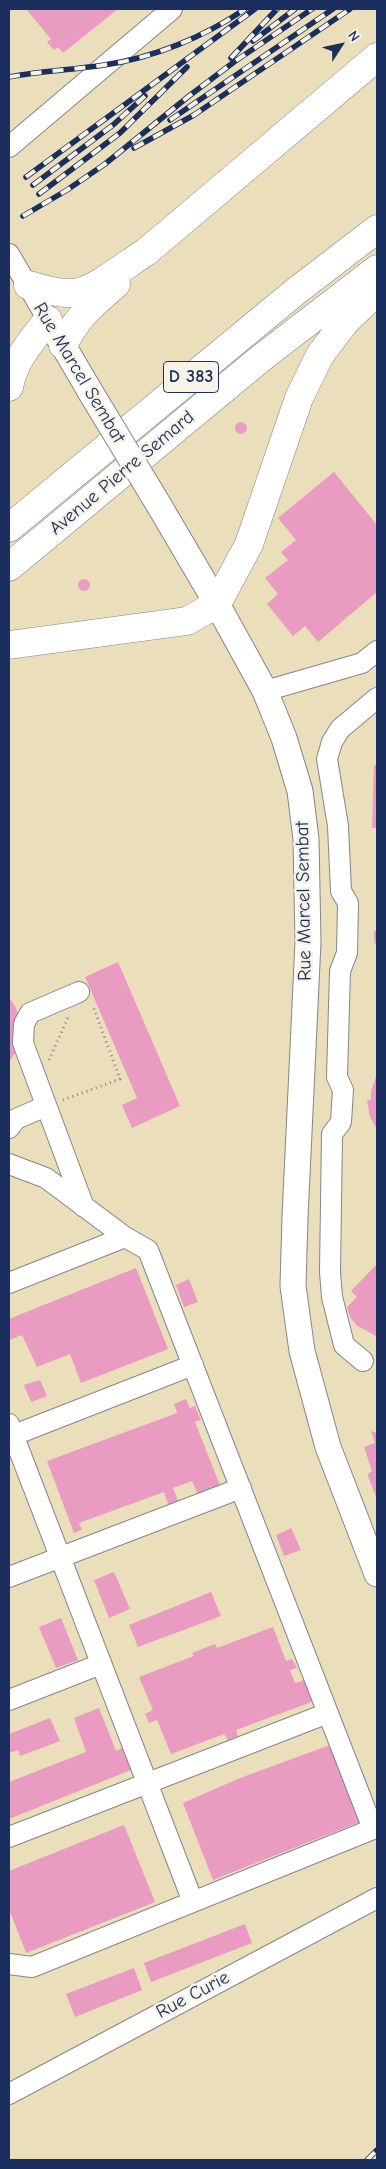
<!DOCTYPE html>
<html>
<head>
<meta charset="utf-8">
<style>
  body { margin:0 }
  #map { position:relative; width:386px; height:2169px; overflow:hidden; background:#ebdeba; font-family:"Comic Neue",sans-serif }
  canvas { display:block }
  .frame { position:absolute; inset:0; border:10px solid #1b2f5e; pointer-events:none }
  .north { position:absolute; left:316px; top:20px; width:50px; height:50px; -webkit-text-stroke:4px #f7f3e8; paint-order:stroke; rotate:55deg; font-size:14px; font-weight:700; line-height:20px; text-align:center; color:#1b2f5e }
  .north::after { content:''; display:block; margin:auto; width:18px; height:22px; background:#1b2f5e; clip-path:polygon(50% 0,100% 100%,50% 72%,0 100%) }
</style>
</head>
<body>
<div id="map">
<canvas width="386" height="2169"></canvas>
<div class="frame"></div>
<div class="north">N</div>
</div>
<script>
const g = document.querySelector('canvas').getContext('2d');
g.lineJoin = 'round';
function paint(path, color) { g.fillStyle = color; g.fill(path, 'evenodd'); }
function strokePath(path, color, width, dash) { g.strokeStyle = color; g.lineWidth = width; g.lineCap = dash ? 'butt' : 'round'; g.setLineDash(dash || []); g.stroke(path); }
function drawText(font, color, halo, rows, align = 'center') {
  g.font = font + ' "Comic Neue",sans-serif'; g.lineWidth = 5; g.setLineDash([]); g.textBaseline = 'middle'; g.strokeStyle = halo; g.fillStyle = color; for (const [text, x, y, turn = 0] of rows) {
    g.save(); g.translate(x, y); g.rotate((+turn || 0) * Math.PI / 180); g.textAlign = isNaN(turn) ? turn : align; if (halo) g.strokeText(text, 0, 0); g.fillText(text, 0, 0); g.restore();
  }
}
const building = new Path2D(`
  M26,9H118L63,53L58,47L54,50L47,42L51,39Z
  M235 428a6 6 0 1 1 12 0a6 6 0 1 1-12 0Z
  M334,472L377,525V592L318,642L305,626L293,636L267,604L278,594L265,578L288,560L281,552L296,540L278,518Z
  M78 585a6 6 0 1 1 12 0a6 6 0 1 1-12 0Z
  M374,765H377V828H372Z
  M374,931H377V950L374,939Z
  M118,962L180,1106L132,1128L122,1105L137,1098L85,977Z
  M9,998L15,1006L20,1020L17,1050L9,1062Z
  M377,1074V1129L370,1117L367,1100H371V1091Z
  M377,1264V1335L376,1336L356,1325L350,1317L347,1307L357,1297L351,1291Z
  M136,1268L168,1349L81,1383L70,1354L37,1367L22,1335L9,1340V1319Z
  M189,1279L198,1302L184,1307L176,1285Z
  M40,1380L47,1396L31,1402L24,1385Z
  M186,1399L190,1408L195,1406L201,1420L195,1422L223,1493L201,1501L192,1481L173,1488L181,1508L171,1512L164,1492L79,1523L82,1530L74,1533L47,1461L177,1413L174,1404Z
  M371,1431L377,1433V1499L368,1476V1474L372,1471L364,1447L375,1443Z
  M291,1528L301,1550L284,1556L276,1535Z
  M114,1572L130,1609L109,1618L94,1580Z
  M211,1592L221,1616L138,1647L129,1625Z
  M61,1618L78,1660L56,1668L39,1627Z
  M273,1627L286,1661L292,1659L297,1668L290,1670L295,1683L308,1679L317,1700L236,1730L238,1736L228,1740L224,1734L171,1754L157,1720L149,1723L145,1714L153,1710L139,1677L194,1656L192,1653L215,1644L217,1648Z
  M99,1708L116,1751L122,1748L131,1770L9,1819V1782L86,1752L74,1718Z
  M50,1718L60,1741L20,1756L18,1750L9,1753V1734Z
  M330,1745L362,1821L213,1880L183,1803L240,1778Z
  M124,1825L155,1902L26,1953L9,1909V1871Z
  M245,1924L252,1943L151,1982L144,1963Z
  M134,1968L142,1990L75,2017L66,1994Z`);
const path = new Path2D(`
  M49,1060L69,1015
  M63,1100L120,1079L93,1006`);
const minor = new Path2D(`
  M9,147L172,9
  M9,254L48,320
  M265,691L362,663L377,651
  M79,992L30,1013L24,1024L23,1043L84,1207
  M9,1128L16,1119L46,1106
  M9,1164L46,1178L125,1237L148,1250L373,1829L32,1967L9,1964
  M9,1283L125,1237
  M363,1361L344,1345L332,1297L330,1272L332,1134L341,1122L343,1090L337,1077L340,971L347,953L348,903L341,891L338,826L327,759L332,742L340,729L377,698
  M9,1424L193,1902
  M9,1437L193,1365
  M9,1577L241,1488
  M9,1700L101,1664
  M9,1837L328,1713
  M9,2094L377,1898`);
const major = new Path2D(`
  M53,328L91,393
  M160,507L217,604L265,691L284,738L300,791L306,839L308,942L295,1217L293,1286L302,1351L328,1447L377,1574`);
const highway = new Path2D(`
  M28,285C41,288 57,294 71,293C93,293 126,264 146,252L377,57
  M63,345C78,316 92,305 116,284
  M9,387C14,360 31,341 48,320
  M9,528L295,292L377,229
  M9,567L260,359L377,269
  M9,645L187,621L217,604L249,544L299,398L320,355L345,322L377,291`);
const rail = new Path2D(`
  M253,41L295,9
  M231,58L277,9
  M9,77C40,71 72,70 104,65C153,58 204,37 245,9
  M170,120L333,9
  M134,148L194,115L350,9
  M26,177L255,9
  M33,185L113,125L145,96
  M39,194L120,133L187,67
  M23,216L67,190L105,164L189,96L234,62L312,9
  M367,2160L377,2150`);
const majorBridge = new Path2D(`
  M91,393L160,507`);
const shields = [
  [191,377,55]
];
const shieldNames = [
  ["D 383",191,377]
];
const streetNames = [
  ["Rue Marcel Sembat",79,373,59],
  ["Avenue Pierre Semard",122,473,-40],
  ["Rue Marcel Sembat",304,901,-91],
  ["Rue Curie",193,1995,-28]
];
paint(building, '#e99bc1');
strokePath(minor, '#83868c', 22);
strokePath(major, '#83868c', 27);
strokePath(highway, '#83868c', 29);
strokePath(path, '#83868c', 3, [1, 4]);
strokePath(minor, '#fff', 20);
strokePath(major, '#fff', 25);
strokePath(highway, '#fff', 28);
strokePath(rail, '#1b2f5e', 5.5);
strokePath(rail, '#f7f3e8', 4, [11]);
strokePath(majorBridge, '#83868c', 27, []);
strokePath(majorBridge, '#fff', 25);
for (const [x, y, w] of shields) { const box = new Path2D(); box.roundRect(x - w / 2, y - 15.5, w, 31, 4); g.fillStyle = '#f7f3e8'; g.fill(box); strokePath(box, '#1b2f5e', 1); }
drawText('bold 18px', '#1b2f5e', null, shieldNames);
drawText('19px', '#1b2f5e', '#f7f3e8', streetNames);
</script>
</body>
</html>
